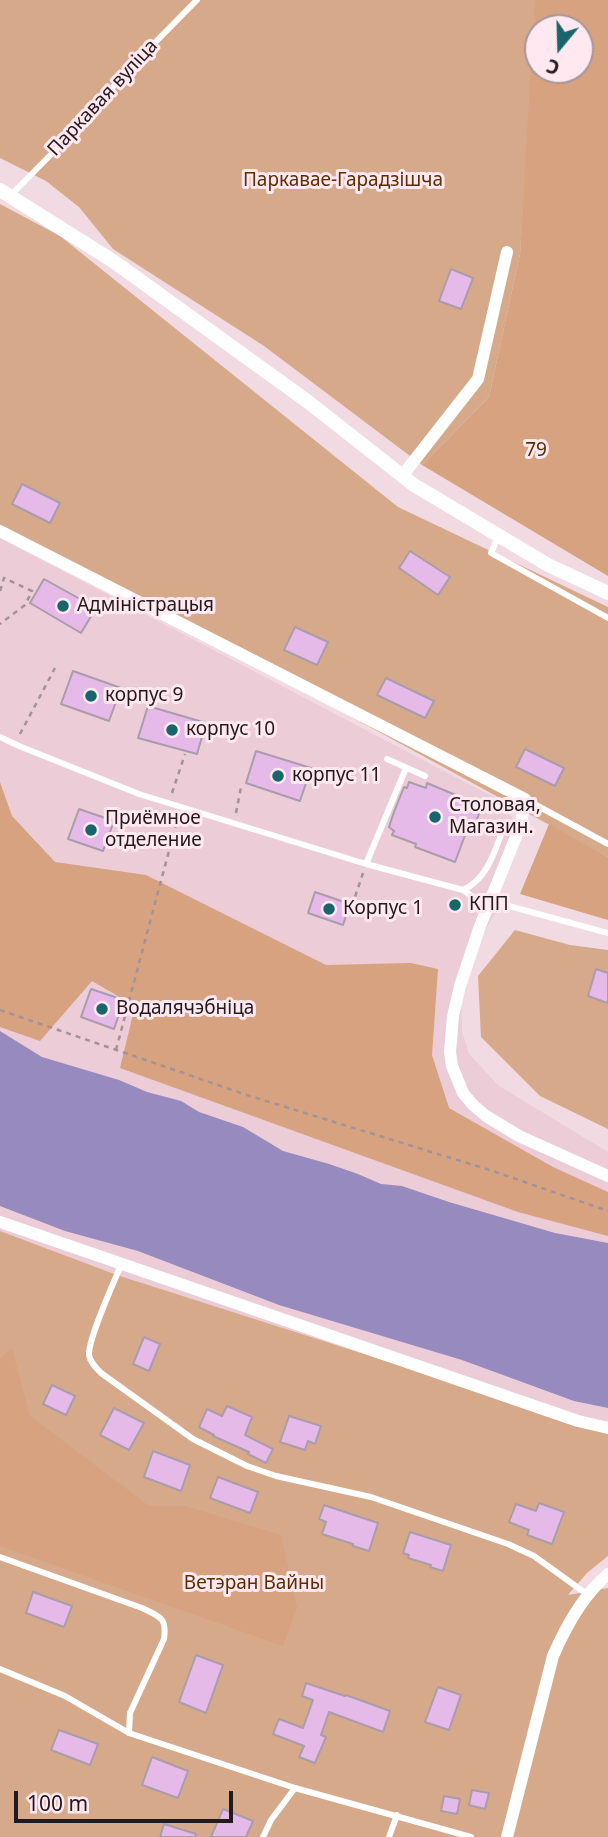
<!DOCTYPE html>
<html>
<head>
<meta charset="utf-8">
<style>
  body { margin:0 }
  #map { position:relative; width:608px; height:1837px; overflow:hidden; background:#f1dae2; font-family:"Noto Sans",sans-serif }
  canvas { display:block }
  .north { position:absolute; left:524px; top:14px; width:70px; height:70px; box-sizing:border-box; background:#ffe8ef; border:2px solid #a7969b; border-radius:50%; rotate:199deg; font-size:19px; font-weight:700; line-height:28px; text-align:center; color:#221a1c }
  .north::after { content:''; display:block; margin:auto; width:24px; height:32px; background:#18656c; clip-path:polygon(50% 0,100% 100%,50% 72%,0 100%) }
  .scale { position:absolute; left:14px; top:1791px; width:219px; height:32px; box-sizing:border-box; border:4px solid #221a1c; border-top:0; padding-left:9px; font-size:21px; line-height:24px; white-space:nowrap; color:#221a1c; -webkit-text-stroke:5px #ffe8ef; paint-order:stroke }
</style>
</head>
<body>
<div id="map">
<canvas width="608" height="1837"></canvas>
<div class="north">С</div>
<div class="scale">100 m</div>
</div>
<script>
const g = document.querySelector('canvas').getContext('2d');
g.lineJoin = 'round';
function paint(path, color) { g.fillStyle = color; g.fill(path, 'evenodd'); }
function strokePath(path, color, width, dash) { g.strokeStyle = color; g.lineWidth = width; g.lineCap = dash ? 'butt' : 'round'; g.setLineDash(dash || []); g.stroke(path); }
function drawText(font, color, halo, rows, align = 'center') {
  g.font = font + ' "Noto Sans",sans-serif'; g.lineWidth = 6; g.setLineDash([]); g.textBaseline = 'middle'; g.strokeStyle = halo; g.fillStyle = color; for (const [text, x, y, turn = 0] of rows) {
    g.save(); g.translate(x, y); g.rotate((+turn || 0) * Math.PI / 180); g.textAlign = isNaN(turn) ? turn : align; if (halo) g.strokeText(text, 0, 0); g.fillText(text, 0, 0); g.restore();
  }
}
const built = new Path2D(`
  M0,538L501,801L516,823L492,888L503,904L490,921L477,948L461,995L462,1031L469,1054L499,1086L608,1152V1432L117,1275L0,1231Z`);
const green = new Path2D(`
  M0,0H537L520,254L489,397L422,465L264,346L113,249L79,207L46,181L0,158Z
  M0,204L60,236L398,507L608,607V857L0,525Z
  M515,930L570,945L608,950V1129L540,1096L481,1037L478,976Z
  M0,1231L117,1275L608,1432V1556L587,1573L568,1595L608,1588V1837H0Z`);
const forest = new Path2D(`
  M535,0H608V576L422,465L489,397L520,254ZM538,28H580V70H538Z
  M0,782L12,816L55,862L146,875L326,965L411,963L438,969L432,1055L449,1108L553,1167L608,1192V1236L518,1212L120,1068L135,1006L92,981L40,1041L0,1027Z
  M549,824L608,857V920L520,894Z
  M12,1349L30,1416L149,1506H185L281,1535L297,1607L283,1646L0,1546V1358Z`);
const water = new Path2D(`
  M0,1031L42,1057L119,1080L147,1092L181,1101L199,1112L243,1127L283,1151L329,1164L358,1174L381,1184L402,1186L449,1202L555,1233L608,1243V1408L574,1401L462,1360L279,1305L138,1251L65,1231L0,1206Z`);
const building = new Path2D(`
  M451,269L473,278L461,309L439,301Z
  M22,484L60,503L50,523L12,504Z
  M410,551L450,577L438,595L399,568Z
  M44,579L96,608L81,633L30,603Z
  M295,627L328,642L317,665L284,650Z
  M73,671L121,688L109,721L61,704Z
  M386,678L434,701L425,718L377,695Z
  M148,706L206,723L197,754L138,738Z
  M525,749L564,768L555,786L516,767Z
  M256,751L311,768L300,801L246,783Z
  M409,782L426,788L427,783L482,806L472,832L467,830L455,862L415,847L416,844L392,835L394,831L389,827L394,812L404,787L407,788Z
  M79,809L114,821L103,851L68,839Z
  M315,892L350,904L343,925L308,913Z
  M596,969L608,973V1003L588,996Z
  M91,989L124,1000L114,1029L81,1017Z
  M144,1337L160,1344L149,1371L133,1364Z
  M52,1385L75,1396L66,1415L43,1404Z
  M227,1406L252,1417L245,1435L273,1449L266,1463L248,1454L249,1452L213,1436L214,1435L199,1427L207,1409L222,1416Z
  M114,1408L144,1423L129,1450L100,1435Z
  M289,1416L321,1426L315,1444L308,1441L305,1450L280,1442Z
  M153,1451L190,1465L181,1491L144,1477Z
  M218,1477L258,1492L250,1513L210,1498Z
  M539,1503L564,1512L552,1544L527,1535L529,1530L509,1522L516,1504L536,1511Z
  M324,1505L378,1523L369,1551L353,1546V1544L322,1534L326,1522L319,1519Z
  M410,1532L451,1545L443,1571L430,1567L431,1565L408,1558L409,1555L403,1553Z
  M33,1592L72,1606L64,1627L26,1613Z
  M196,1655L223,1665L206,1713L179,1702Z
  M306,1683L345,1696L346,1695L390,1711L383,1732L329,1712L321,1735L326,1737L315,1763L299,1757L304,1746L273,1734L279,1719L303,1728L313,1700L302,1696Z
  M438,1687L461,1695L449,1730L425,1722Z
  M59,1730L98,1744L90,1765L51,1750Z
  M152,1757L188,1771L178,1798L142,1785Z
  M472,1790L489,1793L485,1809L469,1805Z
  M444,1796L460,1799L457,1814L441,1811Z
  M223,1809L253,1821L246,1837H211Z
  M164,1824L196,1834L195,1837H160Z`);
const path = new Path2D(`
  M0,591L4,578L32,591L25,605L0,624
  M20,734L55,668
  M172,793L185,754
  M236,813L241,787
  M352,906L363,873
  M0,1010L250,1096L493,1171L608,1211
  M116,1050L178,817`);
const service = new Path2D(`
  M10,196L79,126L125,73L197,0
  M498,537L491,553L608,618
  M0,737L19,746L139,794L366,864L463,890L476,899L491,901L608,933
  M387,759L425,776
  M525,799L608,844
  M366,864L406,768
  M463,890C489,878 495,849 505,824
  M121,1265C114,1282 88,1339 89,1355C90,1362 96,1368 101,1373L193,1439L247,1466L276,1476L371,1497L508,1544L534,1556L588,1595
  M0,1557L142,1608C160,1617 167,1617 164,1639L130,1713L129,1733
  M0,1669L65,1696L129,1733L295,1788L471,1837
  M263,1837L271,1820L295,1788
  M389,1837L397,1815`);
const minor = new Path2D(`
  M402,476L478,379L507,252
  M0,531L525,799L521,824L480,926L460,986L453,1016L450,1052L452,1066L463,1093L473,1105L486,1116L519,1136L608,1176
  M0,1222L578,1421L608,1428
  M507,1837L553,1656C566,1626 583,1595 608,1574`);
const tertiary = new Path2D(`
  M0,190L113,261L307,401L414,485L548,565L608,593`);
const markers = [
  [63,606,7,"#18656c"],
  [91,696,7,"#18656c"],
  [172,730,7,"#18656c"],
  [278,776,7,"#18656c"],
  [435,817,7,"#18656c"],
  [91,830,7,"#18656c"],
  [455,905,7,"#18656c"],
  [329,909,7,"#18656c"],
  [102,1009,7,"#18656c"]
];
const streetNames = [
  ["Паркавая вуліца",103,98,-47]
];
const parkNames = [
  ["Паркавае-Гарадзішча",343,181],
  ["79",536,451],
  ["Ветэран Вайны",254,1584]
];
const poiNames = [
  ["Адміністрацыя",77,606],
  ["корпус 9",105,696],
  ["корпус 10",186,730],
  ["корпус 11",292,776],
  ["Столовая,",449,806],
  ["Магазин.",449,828],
  ["Приёмное",105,819],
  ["отделение",105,841],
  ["КПП",469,905],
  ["Корпус 1",343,909],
  ["Водалячэбніца",116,1009]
];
paint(built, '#ebccd7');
paint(green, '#d6a98a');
paint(forest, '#d6a27f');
paint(water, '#968abe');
paint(building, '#e6bae8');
strokePath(building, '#aa9cab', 2);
strokePath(path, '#a39297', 2.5, [5, 5]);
strokePath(service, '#fff', 6);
strokePath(minor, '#fff', 12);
strokePath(tertiary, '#fff', 14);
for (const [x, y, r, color] of markers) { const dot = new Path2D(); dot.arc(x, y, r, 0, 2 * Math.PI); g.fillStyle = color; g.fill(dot); strokePath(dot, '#ffe8ef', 2.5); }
drawText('19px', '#221a1c', '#ffe8ef', streetNames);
drawText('19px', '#5e2e02', '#ffe8ef', parkNames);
drawText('19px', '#221a1c', '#ffe8ef', poiNames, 'left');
</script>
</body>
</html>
